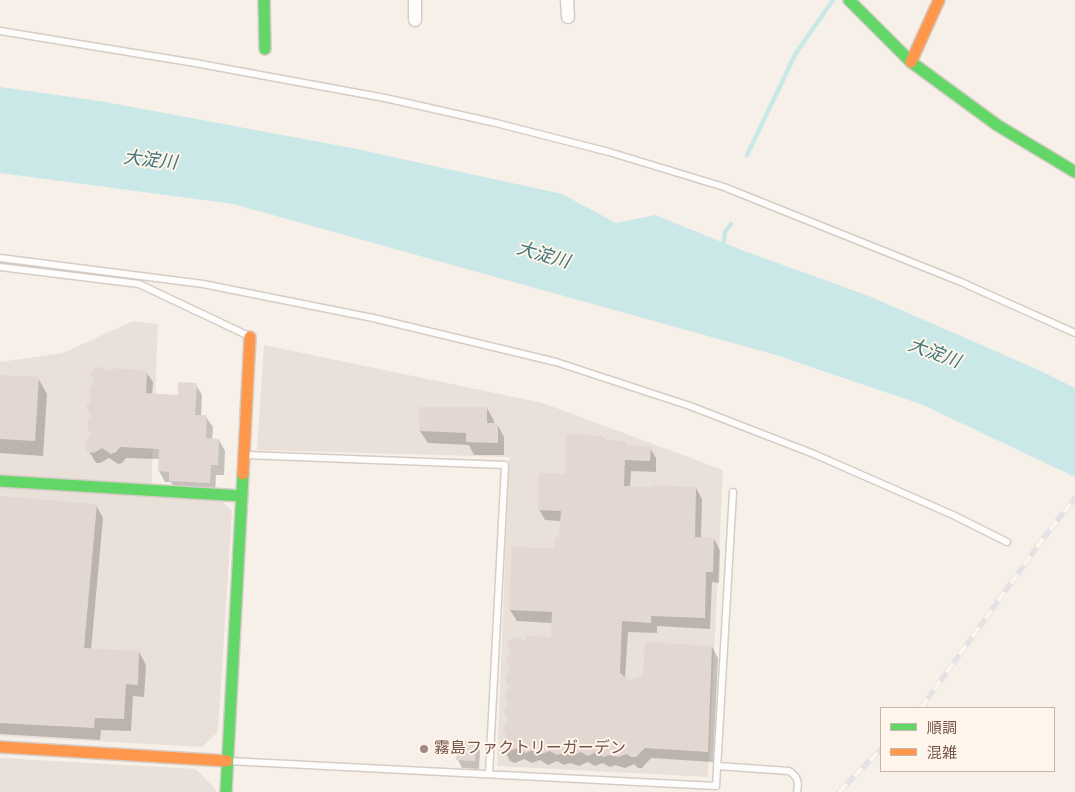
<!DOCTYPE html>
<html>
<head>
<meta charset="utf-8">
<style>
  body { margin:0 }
  #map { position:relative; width:1075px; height:792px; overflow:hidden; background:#f7f0e9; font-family:"DM Sans","Noto Sans JP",sans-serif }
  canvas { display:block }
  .legend { position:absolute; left:880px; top:707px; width:175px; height:65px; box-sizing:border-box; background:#fff5ea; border:1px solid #c8b5aa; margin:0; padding:6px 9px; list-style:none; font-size:15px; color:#765549 }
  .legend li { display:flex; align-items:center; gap:10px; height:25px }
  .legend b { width:25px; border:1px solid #c8b5aa }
</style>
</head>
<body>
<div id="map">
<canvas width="1075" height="792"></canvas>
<ul class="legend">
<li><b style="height:6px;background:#63d668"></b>順調</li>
<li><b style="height:6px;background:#ff974d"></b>混雑</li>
</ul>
</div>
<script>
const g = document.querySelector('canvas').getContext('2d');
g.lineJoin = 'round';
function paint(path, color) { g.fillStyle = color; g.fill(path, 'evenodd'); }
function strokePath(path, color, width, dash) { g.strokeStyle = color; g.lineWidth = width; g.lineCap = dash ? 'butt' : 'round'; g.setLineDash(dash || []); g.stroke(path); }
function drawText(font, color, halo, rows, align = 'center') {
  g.font = font + ' "DM Sans","Noto Sans JP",sans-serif'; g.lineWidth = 4; g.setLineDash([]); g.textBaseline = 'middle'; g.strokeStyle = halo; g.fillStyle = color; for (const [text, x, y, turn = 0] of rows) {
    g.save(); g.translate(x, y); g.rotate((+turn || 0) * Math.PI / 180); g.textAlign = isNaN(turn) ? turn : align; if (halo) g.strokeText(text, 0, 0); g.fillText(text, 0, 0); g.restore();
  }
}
const industrial = new Path2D(`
  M133,321L158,324L151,496L221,500L232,511L218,732L202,747L0,736V362L63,353Z
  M264,345L543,403L723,470L708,777L497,766L509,457L257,450Z
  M0,758L196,769L216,790V792H0Z`);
const water = new Path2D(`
  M0,87L100,101L352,148L562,194L616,223L655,215L744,251L869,296L1041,371L1075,388V477L923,405L776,355L233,204L0,173Z`);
const shadow = new Path2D(`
  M146,372L153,382L152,395L179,396L196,385L202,395L201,416L206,417L213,427L212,440H219L225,451L224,475H216L215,493L176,491L171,482H165L159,471V459L126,458L122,463L118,464L109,458L100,463H96L86,446L93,435L92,416L107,374Z
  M0,377L38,378L47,394L43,456L0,453Z
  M487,408L494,421V424H497L504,437V455H474L469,445L428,443L420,431Z
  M602,437L605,441L625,442L628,447L650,448L656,458V472L631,471L630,487L696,488L702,499L701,538L714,539L720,550L719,583L712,582L710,629L657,626V633L628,632L625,679L630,682L644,677L712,647L718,658L713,762L651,758L642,768H638L634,764L625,768L615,765L610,767L603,763L595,766L588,762L579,766L570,763L564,765L557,761L548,765L540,760L532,763L524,759L515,763L510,761L502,745L507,736L509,720L512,653L527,642L552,639L553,623L517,621L510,610L513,548L556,550L561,539V521L545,520L539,509L566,475Z
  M0,497L96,505L103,518L91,650L139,652L146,665L144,697L133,696L131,731L101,730L100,740L0,734Z
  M476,742L480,750L479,769L462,768L458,760Z`);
const stream = new Path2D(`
  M747,155L796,53L833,0
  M723,247L725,232L731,224`);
const building = new Path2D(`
  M95,367H100L107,372L116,368L147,371L146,393L178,395V382L197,383L195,415H207L206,438L219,439L218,465H211L210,483L169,481V472L158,471L159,449L120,447L116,452L111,454L102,448L94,453L86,451L85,443L91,435L87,426V421L91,416L86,407L92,398L89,390L94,381L90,373Z
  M0,375L39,377L35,441L0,439Z
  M419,407H487V423H498V443L466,442V433L419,431Z
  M566,434L603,436V440L626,441V445L651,446L650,461L625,460L624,486L653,487V485L696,487L695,537L714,538L713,572H706L705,618L651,616V623L622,621L620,673L630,681L636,677L643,676L645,642L712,646L708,752L645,748L636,757H631L627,754L618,757L609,755L603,757L596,752L588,756L581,752L572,755L563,753L557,755L550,751L541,754L533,750L525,753L517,748L508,752L501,747L502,742L506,736L503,729L508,720L504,711L508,703L505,695L509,688L505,678L510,670L506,660L511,652L507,647L508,641L514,637L526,640V636L551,637L552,612L509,610L512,547L554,548L555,537H559L561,511L538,510L539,473L565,474Z
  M0,496L97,504L84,648L139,651L138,685L126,684L124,719L95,718L94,728L0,723Z
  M458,740L476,741L475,761L456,760Z`);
const lane = new Path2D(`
  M0,31L195,63L385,98L496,123L609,152L724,187L961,282L1075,333
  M0,258L203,284L373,318L556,362L690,406L814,454L953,515L1007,542
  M0,267L139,284L249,336
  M246,455L505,465L489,774
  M229,761L716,786L733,492
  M717,766L789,771C798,777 799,782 797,792`);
const street = new Path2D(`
  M415,0V20
  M567,0L568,17`);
const fast = new Path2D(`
  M264,0L265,49
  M849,0L911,62L997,125L1075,172
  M0,481L242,496
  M226,792L243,474`);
const slow = new Path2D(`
  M911,62L939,0
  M243,474L250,337
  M0,747L227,761`);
const rail = new Path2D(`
  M921,708L1042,540L1075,498
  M839,792L881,749`);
const markers = [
  [424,749,5,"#a38b81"]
];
const poiNames = [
  ["霧島ファクトリーガーデン",434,749]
];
const waterNames = [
  ["大淀川",150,161,6],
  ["大淀川",543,256,16],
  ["大淀川",934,354,20]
];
paint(industrial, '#eae0da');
paint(water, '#cae8e8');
paint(shadow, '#0003');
strokePath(stream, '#cae8e8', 4.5);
paint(building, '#e3d8d1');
strokePath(lane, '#d6ccc6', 9);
strokePath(street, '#d6ccc6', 15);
strokePath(fast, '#d6ccc6', 14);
strokePath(slow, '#d6ccc6', 14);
strokePath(lane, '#fefdfc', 6);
strokePath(street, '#fefdfc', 12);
strokePath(fast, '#63d668', 11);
strokePath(slow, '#ff974d', 11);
strokePath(rail, '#e4e2e5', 5.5);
strokePath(rail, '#fff5ea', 4, [11]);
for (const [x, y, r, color] of markers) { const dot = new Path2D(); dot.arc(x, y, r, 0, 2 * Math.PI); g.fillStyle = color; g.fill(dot); strokePath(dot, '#fff5ea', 2); }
drawText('16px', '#765549', '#fff5ea', poiNames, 'left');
drawText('italic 18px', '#3c767c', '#fff5ea', waterNames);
</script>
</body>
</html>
